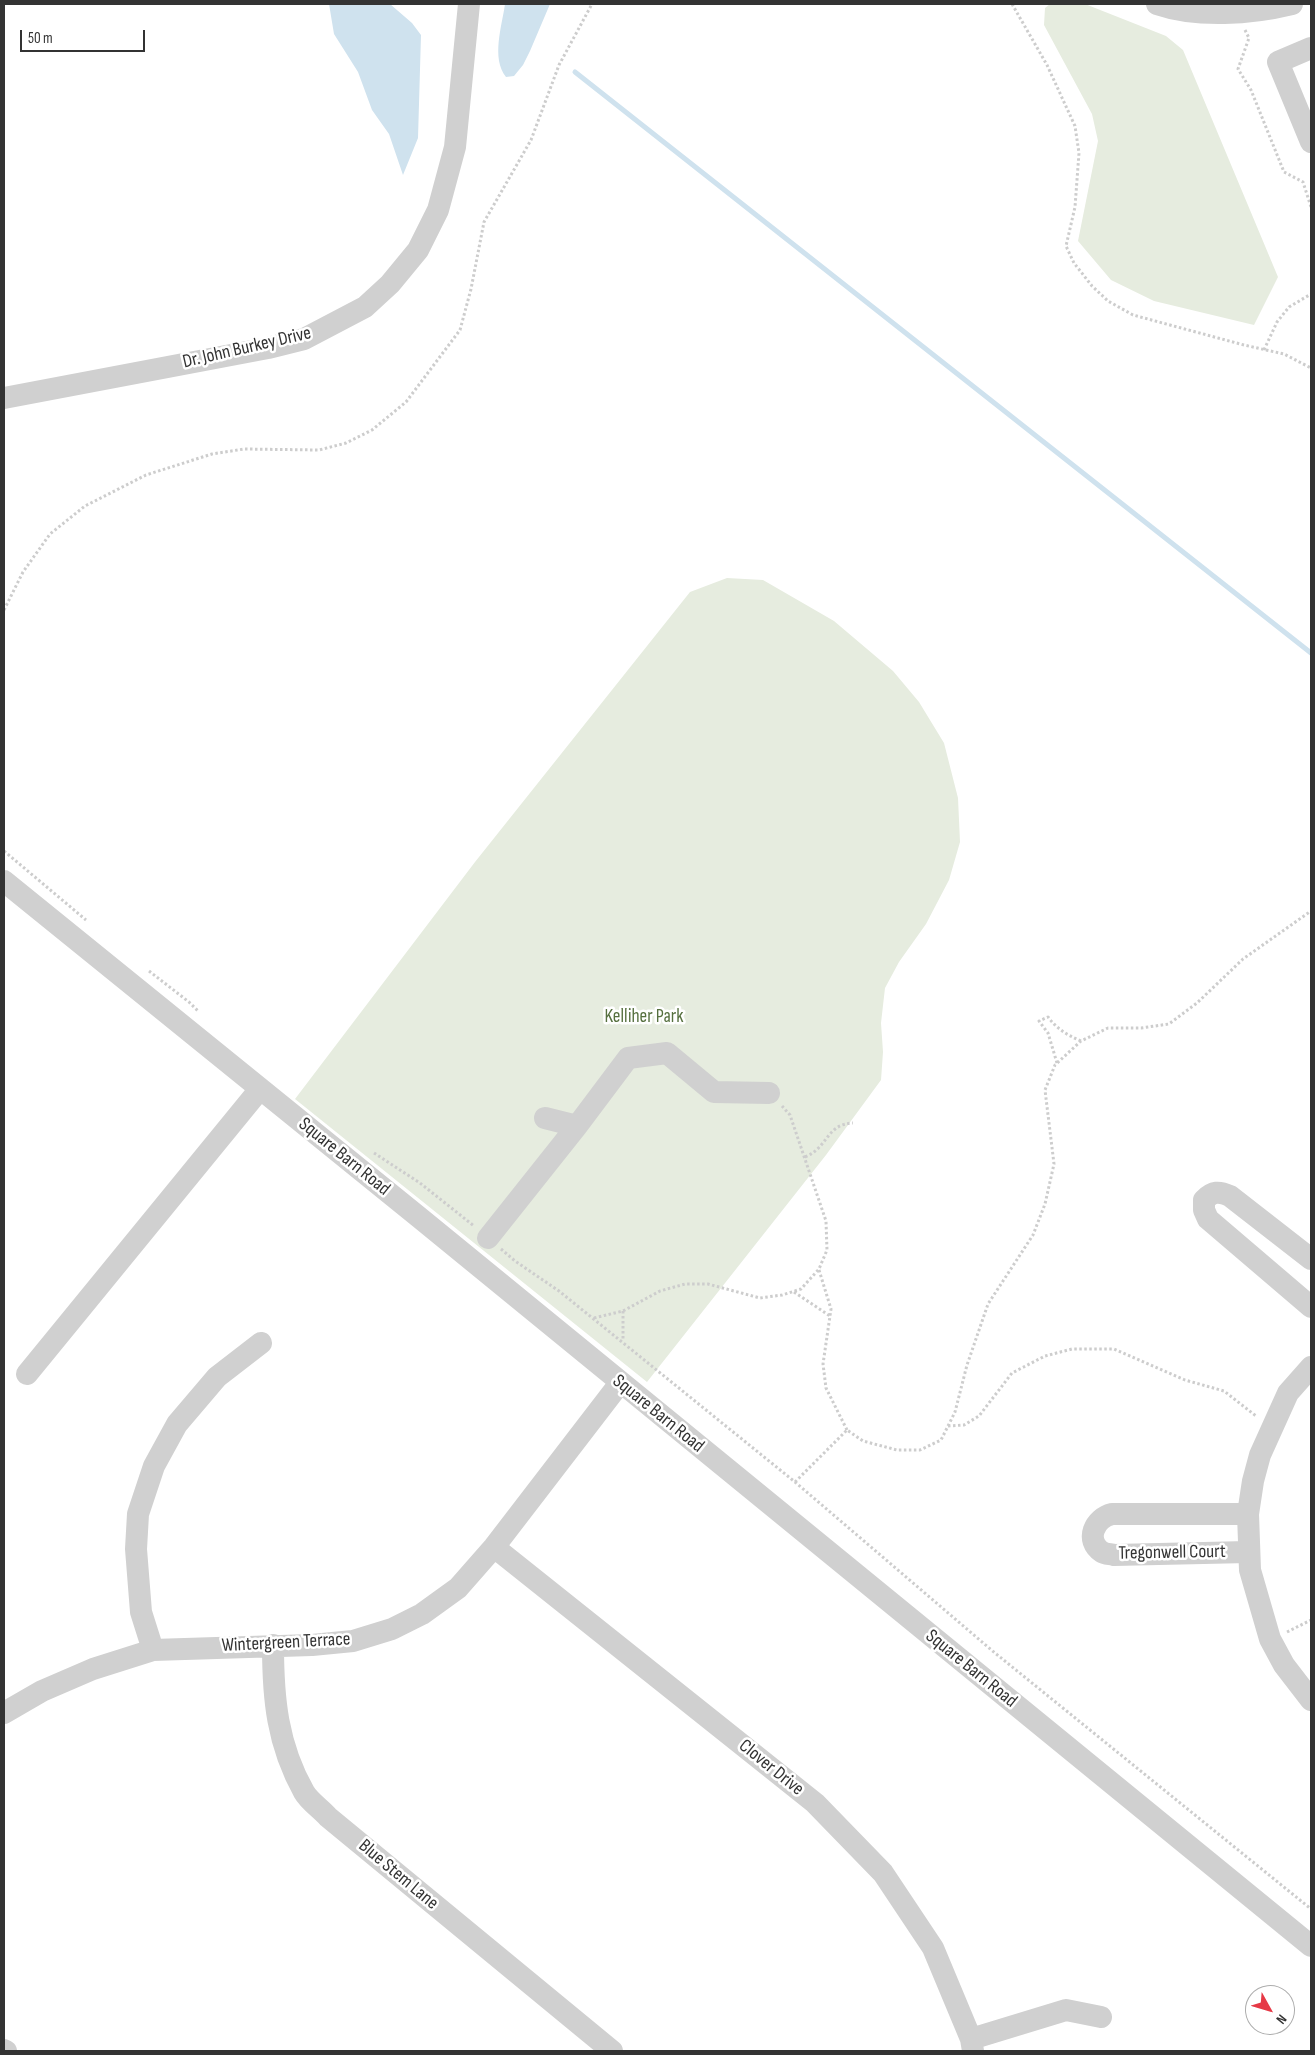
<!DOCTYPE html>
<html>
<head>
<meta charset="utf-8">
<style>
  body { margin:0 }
  #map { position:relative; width:1315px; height:2055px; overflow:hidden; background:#fff; font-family:"Sofia Sans Condensed",sans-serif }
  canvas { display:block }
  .frame { position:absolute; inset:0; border:5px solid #333; pointer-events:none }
  .north { position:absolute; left:1245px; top:1985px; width:50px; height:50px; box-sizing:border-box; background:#fff; border:1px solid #adadad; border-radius:50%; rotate:129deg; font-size:14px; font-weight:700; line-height:20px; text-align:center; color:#333 }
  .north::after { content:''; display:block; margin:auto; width:18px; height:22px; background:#e63946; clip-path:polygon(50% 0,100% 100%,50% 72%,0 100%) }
  .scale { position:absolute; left:20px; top:30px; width:125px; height:22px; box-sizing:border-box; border:2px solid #333; border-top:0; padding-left:6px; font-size:15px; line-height:18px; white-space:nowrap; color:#333; -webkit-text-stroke:4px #fff; paint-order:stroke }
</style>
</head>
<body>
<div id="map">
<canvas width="1315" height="2055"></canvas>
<div class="frame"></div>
<div class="north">N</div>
<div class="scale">50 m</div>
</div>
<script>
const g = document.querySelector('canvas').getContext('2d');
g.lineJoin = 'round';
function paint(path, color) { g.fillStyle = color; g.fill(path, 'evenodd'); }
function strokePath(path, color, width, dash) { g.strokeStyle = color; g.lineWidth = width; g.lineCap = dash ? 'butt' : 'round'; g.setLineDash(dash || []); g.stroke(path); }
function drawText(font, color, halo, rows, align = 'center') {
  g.font = font + ' "Sofia Sans Condensed",sans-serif'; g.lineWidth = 5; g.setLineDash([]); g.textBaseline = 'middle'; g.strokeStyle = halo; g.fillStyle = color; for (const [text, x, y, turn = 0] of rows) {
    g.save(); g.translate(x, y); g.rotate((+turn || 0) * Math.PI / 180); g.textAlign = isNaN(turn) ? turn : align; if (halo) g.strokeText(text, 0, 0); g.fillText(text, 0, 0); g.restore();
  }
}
const green = new Path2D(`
  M1050,4H1085L1166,36L1183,50L1278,277L1254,325L1154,301L1111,280L1078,241L1098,141L1092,114L1044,25L1045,8Z
  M727,578L763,580L834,621L893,671L919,702L944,743L958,798L960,842L949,880L926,924L899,962L885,988L881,1023L883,1052L881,1080L826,1155L647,1382L295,1099L475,862L690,592Z`);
const water = new Path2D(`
  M329,4H390L412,23L421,35L418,138L403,175L389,134L372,110L358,72L334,34Z
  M505,4H550L530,51L523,65L514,76L506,77C491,58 502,26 505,4Z`);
const stream = new Path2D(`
  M575,72L1311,653`);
const path = new Path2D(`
  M1012,4L1047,65L1075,126L1079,153L1075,207L1066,246L1074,263L1092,286L1108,301L1133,315L1244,345L1284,354L1311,368
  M1245,30L1249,38L1238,69L1251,90L1284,172L1303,182L1311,207
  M1264,350L1277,322L1289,307L1311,294
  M4,610L23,572L50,534L85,506L146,475L212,454L244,449L319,450L346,443L372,430L406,402L460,330L471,289L484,222L531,140L559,65L592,4
  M4,851L86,920
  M149,971L189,1002L198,1011
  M1057,1063L1048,1033L1039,1021L1048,1017C1057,1029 1067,1035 1081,1041
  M374,1153L420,1183L474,1226
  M805,1157C828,1148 826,1124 853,1123
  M501,1249L515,1261L559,1291L795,1482L995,1653L1311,1909
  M819,1270L831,1309L823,1364L826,1388L847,1430
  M794,1292L830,1316
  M623,1311V1341
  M594,1318L623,1311L660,1291L685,1284H708L760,1298L782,1295L801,1289L819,1269L827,1250L826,1221L790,1115L782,1106
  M948,1426L964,1425L979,1416L1012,1373L1045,1356L1072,1349H1114L1185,1380L1224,1391L1256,1416
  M795,1482L847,1430L863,1441L897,1450H920L941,1440L955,1412L967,1365L988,1304L1033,1235L1045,1204L1054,1164L1045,1090L1055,1065L1081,1041L1108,1028H1141L1169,1024L1197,1003L1243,959L1311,911
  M1287,1632L1311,1620`);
const minor = new Path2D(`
  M1157,4C1198,18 1251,14 1292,4
  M1311,48L1278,62L1311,142
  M4,398L268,348L304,339L365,307L390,284L418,250L438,210L455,147L469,4
  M4,881L420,1218L1311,1946
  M545,1118L577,1126L628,1058L667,1053L714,1092L769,1093
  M488,1238L577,1126
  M1311,1259L1230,1196C1219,1191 1213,1191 1204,1200V1210L1208,1219L1311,1307
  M1311,1367L1288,1393L1260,1455L1253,1481L1248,1514L1250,1570L1270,1639L1284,1665L1311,1700
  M27,1374L260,1089
  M1248,1514H1112C1095,1518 1084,1540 1102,1552C1105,1554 1110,1554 1114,1555L1248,1552
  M494,1547L815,1803L883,1873L933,1948L971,2039L973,2051
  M273,1645C273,1698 277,1744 304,1792C309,1801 321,1809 328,1817L612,2051
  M153,1650L141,1612L136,1549L138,1514L154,1466L177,1424L217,1377L261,1343
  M4,1713L42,1691L93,1669L153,1650L312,1645L353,1641L392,1629L422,1614L458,1588L494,1547L620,1383
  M971,2039L1066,2010L1101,2017
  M4,2050L6,2051`);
const streetNames = [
  ["Dr. John Burkey Drive",247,348,-13],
  ["Square Barn Road",344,1157,39],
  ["Square Barn Road",658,1414,39],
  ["Tregonwell Court",1172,1553,-1],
  ["Wintergreen Terrace",286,1643,-3],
  ["Square Barn Road",971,1669,39],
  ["Clover Drive",771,1768,39],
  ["Blue Stem Lane",398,1875,40]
];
const parkNames = [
  ["Kelliher Park",644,1017]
];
paint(green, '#e6ecdf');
paint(water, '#cfe2ee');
strokePath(stream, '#cfe2ee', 5);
strokePath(path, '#cdcdcd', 3, [2.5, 2.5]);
strokePath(minor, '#d0d0d0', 22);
drawText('19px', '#333', '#fff', streetNames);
drawText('19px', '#56703f', '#fff', parkNames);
</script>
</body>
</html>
